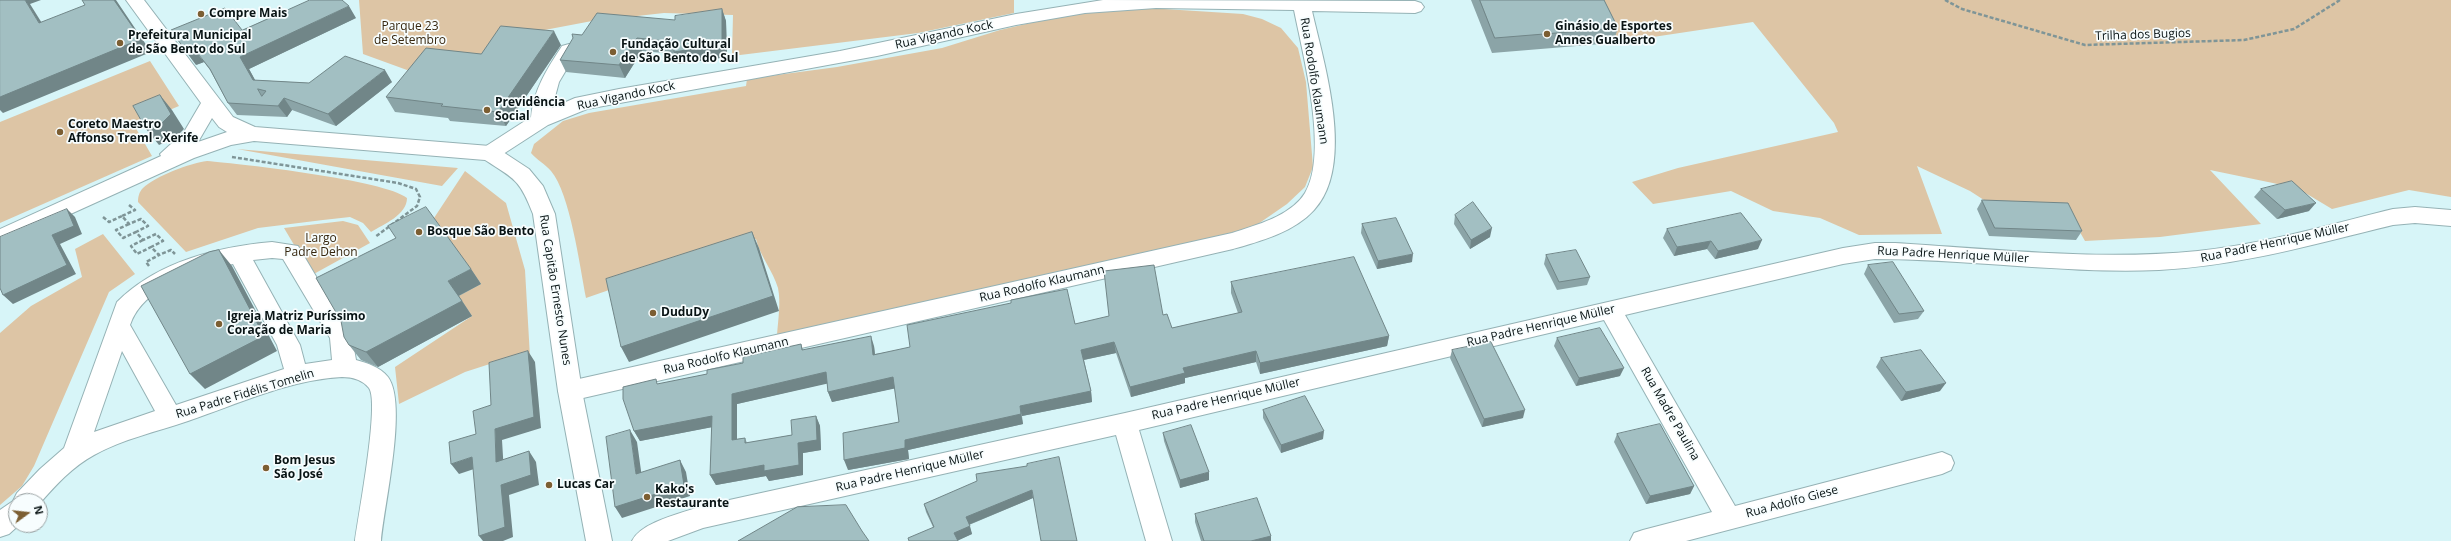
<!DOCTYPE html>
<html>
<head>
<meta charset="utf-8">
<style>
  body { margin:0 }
  #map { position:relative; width:2451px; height:541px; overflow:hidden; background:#d7f5f8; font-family:"Open Sans",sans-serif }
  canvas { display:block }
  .north { position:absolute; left:8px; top:493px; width:40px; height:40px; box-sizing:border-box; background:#f7fdfe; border:1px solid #98a0a1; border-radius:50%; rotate:75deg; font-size:11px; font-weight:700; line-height:16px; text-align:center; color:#091415 }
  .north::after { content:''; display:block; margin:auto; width:14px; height:18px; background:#7c5e32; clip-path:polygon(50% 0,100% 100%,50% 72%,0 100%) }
</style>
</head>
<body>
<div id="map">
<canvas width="2451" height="541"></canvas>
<div class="north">N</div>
</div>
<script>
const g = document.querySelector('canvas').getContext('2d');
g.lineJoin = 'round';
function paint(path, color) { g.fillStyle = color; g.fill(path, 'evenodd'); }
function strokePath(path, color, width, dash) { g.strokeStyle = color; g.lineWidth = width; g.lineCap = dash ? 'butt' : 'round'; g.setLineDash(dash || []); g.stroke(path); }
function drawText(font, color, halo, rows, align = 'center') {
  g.font = font + ' "Open Sans",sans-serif'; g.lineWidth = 3.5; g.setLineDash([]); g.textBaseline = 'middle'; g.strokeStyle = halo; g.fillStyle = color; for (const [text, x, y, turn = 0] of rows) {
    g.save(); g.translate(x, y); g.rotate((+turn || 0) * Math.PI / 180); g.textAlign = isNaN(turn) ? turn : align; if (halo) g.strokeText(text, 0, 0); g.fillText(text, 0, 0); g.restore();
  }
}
const green = new Path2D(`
  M359,0H1014V13L918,33L732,56L733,15L664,13L592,21L534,32L480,57L435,63L407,70L363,54Z
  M1592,0H2451V197L2409,190L2332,209L2297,188L2210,170L2261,224L2160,237L2085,241L2065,206L1987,202L1970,191L1917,166L1942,234L1859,235L1820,218L1773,211L1731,191L1653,204L1632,182L1678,168L1838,132L1834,123L1753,22L1613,43Z
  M1133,7L1243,14L1262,19L1281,28L1298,48L1306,82L1313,167L1305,187L1287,204L1258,224L1230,235L777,335C778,320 781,303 778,288C773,271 760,256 756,239L586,298C580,267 570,193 551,171C545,164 537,160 531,153L534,144L563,121L589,113L746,86L747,79L837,67L942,48L1000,30L1095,8Z
  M150,61L179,106L134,125L152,156L0,223V122Z
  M237,149L458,168L442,186Z
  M207,161C242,164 385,180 407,198C407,215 384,224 371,232L363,223L350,217L323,220L258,228L186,252L138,202C138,197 139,192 143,188C156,176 190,163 207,161Z
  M465,171L506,203L525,270L530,357L496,362L465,372L399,404L395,367L472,316L458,296L481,284L434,218Z
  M343,221L358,225L370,243L312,275L284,228Z
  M103,234L135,274L109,292L34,466L22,486L0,505V333L31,306L82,277L75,249Z`);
const path = new Path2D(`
  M1945,0L1962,9L2085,45L2244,40L2294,29L2340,0
  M232,157L398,183L416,189L420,197L417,206L375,237
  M129,205L135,210L122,216L129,224L141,219L148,226L136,232L143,240L156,234L163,241L151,247L159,255L171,250L175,254
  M103,217L109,222L122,216
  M129,224L116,230L123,238L136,232
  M143,240L131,246L137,254L151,247
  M149,266L146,262L159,255`);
const minor = new Path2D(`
  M1103,0L1415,1L1421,3L1424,7L1421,11L1415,13L1312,11C1324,64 1356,165 1314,210C1294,232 1261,241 1233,249L570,401L562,398L558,391L562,384L570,381L1232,233C1256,225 1291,216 1305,193C1329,153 1303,55 1294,10L1156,8L1085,13L1016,25L877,56L587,109L548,125L497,158L490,160L483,158L480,153L483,148L531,117C534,89 547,69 562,46L569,44L576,46L578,50L559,82L552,108L575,98L619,89L840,51L1016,14Z
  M2415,207L2451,210V226L2415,223L2393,225C2315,244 2239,266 2159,270C2064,274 1970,259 1875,259L1843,264L1625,315L1735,506L1942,452L1951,456L1954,463L1951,470L1942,474L1686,541H1630L1634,533L1643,530L1712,512L1604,320L1139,430L1172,541H1146L1116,435L703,528L668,541H632C641,522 682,513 702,506L1125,413L1843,248L1875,243H1895C1995,249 2097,261 2198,251C2264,244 2328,225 2393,209Z
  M272,242L298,246L352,337L356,360C367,363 380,367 388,377C408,404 384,505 381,541H355C358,517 380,403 369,388C363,380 352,377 342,377C288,380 238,404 188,421C156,432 123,439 94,455C72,467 56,485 40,503V501H16V525H19L9,534L0,537V510L13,501L17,493L40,469L64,448L117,302C157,262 216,247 272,242ZM272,258L283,259L330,338L332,360L305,364L300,345L253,260ZM233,264L277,345L284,369L176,405L130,325C143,286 197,271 233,264ZM122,351L155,411L94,432Z`);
const major = new Path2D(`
  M126,0H144L233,117L255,127L490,146L497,148L529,169L543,186L555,214L582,391L612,541H586L558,391L533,214C520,180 515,179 485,160L254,141L231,145L194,158L0,246V229L161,156L160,154L184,132L201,103ZM212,118L219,127L227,132L198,142Z`);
const wall = new Path2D(`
  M1471,0H1604L1618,28L1613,43L1492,53Z
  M722,9L726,21L727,57L679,64L675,54L642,51L625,78L566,72L560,60L675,20Z
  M356,18L249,69L255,80L309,83L392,82L336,126L292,110L287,117L237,115L228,103L210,70L204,62L196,65L242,30Z
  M561,45L506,126L450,121L448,118L395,112L386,97Z
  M2261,189L2309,211L2277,219L2254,197Z
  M1982,200L2082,231L2076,240L1989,236L1977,209Z
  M1455,215L1490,237L1470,249L1454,224Z
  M1362,224L1412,262L1377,269L1361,233Z
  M1667,229L1758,249L1715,259L1707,249L1674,256L1663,238Z
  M1546,255L1590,277L1587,285L1557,290L1544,264Z
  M1868,265L1924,311L1918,319L1894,323L1864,274Z
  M471,269L481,284L459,296L472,316L378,367L361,360L349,345Z
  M1231,282L1389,336L1387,346L1260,374L1256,362L1185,378V383L1131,397L1116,353L1084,360L1091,391L1092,402L1022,416L1023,424L908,450L909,459L848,470L899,422L895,388L832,402L828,392L827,383L737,404V439L745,438L747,443L792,435L816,416L820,426L821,450L803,453V475L769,481L766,476L716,485L710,475L712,427L640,441L634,431L659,384L707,374L743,363L801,344L803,350L874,346L875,354L1075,324L1163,315L1172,328L1238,313L1231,293Z
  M1557,338L1620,376L1576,386L1554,346Z
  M1452,350L1523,418L1482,427L1450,358Z
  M1881,358L1940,391L1901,401L1876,367Z
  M1263,410L1323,439L1281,453L1263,418Z
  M1163,433L1209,480L1180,488L1164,441Z
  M1617,434L1694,486L1690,494L1646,504L1614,442Z
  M1027,466L1033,498L969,525L972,534L958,540L933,527L926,512L924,504Z
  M1195,514L1271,536V541H1201L1195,522Z`);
const shadedWall = new Path2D(`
  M25,0H41L30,4L50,36L39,23Z
  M114,0H116L151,52L3,113L0,110V97Z
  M349,6L356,18L249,69L260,89L253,80L240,57Z
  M722,9L726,21L727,57L679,64L674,52Z
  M554,31L561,45L506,126L498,112Z
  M637,38L642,51L625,78L619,65Z
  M195,50L204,62L196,65L187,53Z
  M385,70L392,82L336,126L328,114Z
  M160,95L172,110L184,129L175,138L159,145L146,129Z
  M284,98L292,110L287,117L278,106Z
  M2316,203L2309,211L2277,219L2285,210Z
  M67,209L75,217L82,234L60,244L76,274L13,304L3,295L52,235Z
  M1492,228L1490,237L1470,249L1471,240Z
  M752,232L759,248L779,311L629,362L621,347Z
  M1762,240L1758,249L1715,259L1718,251Z
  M1711,241L1707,249L1674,256L1677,247Z
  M219,250L232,266L277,351L205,389L190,374Z
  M1413,254L1412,262L1377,269L1378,261Z
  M471,269L481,284L458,296L448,281Z
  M462,301L472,316L378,367L366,352Z
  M871,336L874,346L876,365L873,355Z
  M1389,336L1387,346L1260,374V363Z
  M1114,342L1116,353L1083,360L1081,350Z
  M528,351L535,362L541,428L502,440L504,473L496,462L495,429Z
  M1256,351V362L1185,378V383L1131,397L1130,387L1183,368Z
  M1624,368L1620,376L1576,386L1579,378Z
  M826,372L830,383L737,404V450L732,440V394Z
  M893,377L897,388L832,402L828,392Z
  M1946,383L1940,391L1901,401L1906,392Z
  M1091,391L1092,402L1022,416L1020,406Z
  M1525,410L1523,418L1482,427L1484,419Z
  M1021,414L1023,424L908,450L909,459L848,470L844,460L905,440Z
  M712,416L718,426L640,441L634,431Z
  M816,416L820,426L821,450L803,453V475L769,481L766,476L716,485L710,475L798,443Z
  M630,430L637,442L643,485L636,474Z
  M1324,431L1323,439L1281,453V445Z
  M529,451L536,462L539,485L509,495L513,537L503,541H483L479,536L501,485Z
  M472,457L480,467L459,474L451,464Z
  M680,460L686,472L690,496L622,518L615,507Z
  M1209,472V480L1180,488V480Z
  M1694,486L1690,494L1646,504L1650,496Z
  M1032,490L1033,498L968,525L966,517Z
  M970,526L972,534L957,541L954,533Z
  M1271,536V541H1251Z`);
const building = new Path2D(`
  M0,0H25L39,23L85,5L82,0H114L141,39L0,97Z
  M310,0H342L349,6L240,57L253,80L309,83L345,56L385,70L328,114L284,98L278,106L228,103L210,69L195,50L187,53L171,30L225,8L242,30ZM258,89L266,91L262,96Z
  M1480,0H1604L1618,28L1495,38Z
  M722,9V44L674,52V42L637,38L619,65L560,60L573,38L572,34L582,35L597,13L675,20V16Z
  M501,26L554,31L498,112L441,106L443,104L386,97L426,48L481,54Z
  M160,95L171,114L162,123L146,129L133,106Z
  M2292,181L2316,203L2285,210L2261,189Z
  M1982,200L2068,203L2082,231L1995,228Z
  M1473,202L1492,228L1471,240L1455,215Z
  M426,207L471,269L448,281L462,301L366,352L349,345L344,337L341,321L316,278L396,238L388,226Z
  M67,209L74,226L52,235L67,265L3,295L0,288V237Z
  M1741,213L1762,240L1718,251L1711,241L1677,247L1667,229Z
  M1396,218L1413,254L1378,261L1362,224Z
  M752,232L773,296L621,347L606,279Z
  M219,250L264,336L190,374L141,286L209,252Z
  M1576,250L1590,277L1559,282L1546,255Z
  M1354,257L1389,336L1260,363L1256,351L1183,368L1185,373L1130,387L1114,342L1081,350L1091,391L1020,406L1021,414L905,440V448L844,460L843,433L899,422L893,377L828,392L826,372L732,394V440L745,438V443L792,435L791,420L816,416L817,440L798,443L799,465L764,471V465L710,475L712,416L634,431L623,399V387L656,379L657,384L707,374V370L743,363V357L801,344L802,350L871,336L873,355L910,347L907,325L1011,303V300L1067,289L1075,324L1109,316L1104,271L1154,265L1163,315L1167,314L1172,328L1242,312L1231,282Z
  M1893,262L1924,311L1899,314L1868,265Z
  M1600,328L1624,368L1579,378L1557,338Z
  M1491,342L1525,410L1484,419L1452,350Z
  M1921,350L1946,383L1906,392L1881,358Z
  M528,351L534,417L495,429L496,462L529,451L531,475L501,485L505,527L479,536L472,457L451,464L449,442L476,434L473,411L491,405L489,363Z
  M1305,396L1324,431L1281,445L1263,410Z
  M1660,424L1694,486L1650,496L1617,434Z
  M1191,425L1209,472L1180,480L1163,433Z
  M630,430L636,474L680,460L684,485L615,507L606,437Z
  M1059,457L1077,541H1041L1032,490L966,517L970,526L954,533L958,541H909L908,538L934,527L924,504L977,481L976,474L1027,466V464Z
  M1257,498L1271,536L1251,541H1204L1195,514Z
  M846,505L862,531L869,541H738L797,507Z`);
const markers = [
  [201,14,4,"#7c5e32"],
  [1547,34,4,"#7c5e32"],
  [120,43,4,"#7c5e32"],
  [613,52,4,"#7c5e32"],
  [487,110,4,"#7c5e32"],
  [60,132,4,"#7c5e32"],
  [419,232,4,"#7c5e32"],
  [653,313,4,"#7c5e32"],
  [219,324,4,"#7c5e32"],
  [266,468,4,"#7c5e32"],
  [549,485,4,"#7c5e32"],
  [647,497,4,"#7c5e32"]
];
const poiNames = [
  ["Compre Mais",209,14],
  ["Ginásio de Esportes",1555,27],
  ["Annes Gualberto",1555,41],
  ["Prefeitura Municipal",128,36],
  ["de São Bento do Sul",128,50],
  ["Fundação Cultural",621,45],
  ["de São Bento do Sul",621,59],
  ["Previdência",495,103],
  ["Social",495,117],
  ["Coreto Maestro",68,125],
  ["Affonso Treml - Xerife",68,139],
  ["Bosque São Bento",427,232],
  ["DuduDy",661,313],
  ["Igreja Matriz Puríssimo",227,317],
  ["Coração de Maria",227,331],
  ["Bom Jesus",274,461],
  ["São José",274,475],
  ["Lucas Car",557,485],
  ["Kako's",655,490],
  ["Restaurante",655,504]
];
const parkNames = [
  ["Parque 23",410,27],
  ["de Setembro",410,41],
  ["Largo",321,239],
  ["Padre Dehon",321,253]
];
const streetNames = [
  ["Rua Vigando Kock",944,35,-12],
  ["Trilha dos Bugios",2143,35,-2],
  ["Rua Rodolfo Klaumann",1314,81,81],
  ["Rua Vigando Kock",626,96,-12],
  ["Rua Padre Henrique Müller",2275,243,-12],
  ["Rua Padre Henrique Müller",1953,255,3],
  ["Rua Rodolfo Klaumann",1042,284,-13],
  ["Rua Capitão Ernesto Nunes",555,290,81],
  ["Rua Padre Henrique Müller",1541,326,-13],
  ["Rua Rodolfo Klaumann",726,356,-13],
  ["Rua Padre Fidélis Tomelin",245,394,-17],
  ["Rua Padre Henrique Müller",1226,399,-13],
  ["Rua Madre Paulina",1670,414,60],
  ["Rua Padre Henrique Müller",910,471,-13],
  ["Rua Adolfo Giese",1792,502,-15]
];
paint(green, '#ddc5a5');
strokePath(minor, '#95b2b5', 2);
strokePath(major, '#95b2b5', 2);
strokePath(path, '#7f9597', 2.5, [4, 2]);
paint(minor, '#fff');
paint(major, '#fff');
paint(wall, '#8ba4a7');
paint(shadedWall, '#718688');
paint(building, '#a2bfc2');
strokePath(building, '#718688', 1);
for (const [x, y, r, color] of markers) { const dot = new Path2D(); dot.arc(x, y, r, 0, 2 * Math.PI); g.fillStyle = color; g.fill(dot); strokePath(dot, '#f7fdfe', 1.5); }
drawText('bold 12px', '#091415', '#f7fdfe', poiNames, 'left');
drawText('12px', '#37270f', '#f7fdfe', parkNames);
drawText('12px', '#091415', '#f7fdfe', streetNames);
</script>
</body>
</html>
